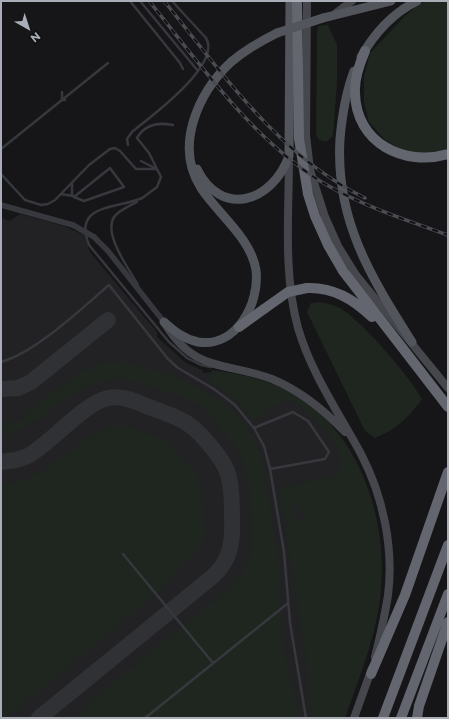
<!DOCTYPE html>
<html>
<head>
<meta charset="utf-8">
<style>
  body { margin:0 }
  #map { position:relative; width:449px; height:719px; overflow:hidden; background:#161618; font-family:Montserrat,sans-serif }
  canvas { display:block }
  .frame { position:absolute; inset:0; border:2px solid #a8adb8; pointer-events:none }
  .north { position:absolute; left:8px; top:8px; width:40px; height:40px; -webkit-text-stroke:3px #111113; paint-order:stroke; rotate:141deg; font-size:11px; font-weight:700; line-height:16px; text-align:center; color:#a8adb8 }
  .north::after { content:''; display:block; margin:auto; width:14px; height:18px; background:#a8adb8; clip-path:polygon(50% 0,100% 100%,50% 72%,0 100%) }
</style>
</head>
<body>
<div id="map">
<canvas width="449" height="719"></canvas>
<div class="frame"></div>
<div class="north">N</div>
</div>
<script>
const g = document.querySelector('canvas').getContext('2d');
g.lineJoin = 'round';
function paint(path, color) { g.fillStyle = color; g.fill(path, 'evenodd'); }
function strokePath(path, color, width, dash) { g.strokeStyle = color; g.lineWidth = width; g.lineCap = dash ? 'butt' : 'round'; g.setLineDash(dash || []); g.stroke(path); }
const built = new Path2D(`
  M20,214L64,226L84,235L90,252L157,332V337L186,363L202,370L204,373L211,372L236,376L292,394L343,443L341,718H1V218L10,221Z`);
const green = new Path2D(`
  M428,1H448V148L439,153L405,152L385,140L369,122L364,103V77L370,53L405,16L419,4Z
  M328,25L337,45V82L333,136L326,142L319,140L316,134L317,35L318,26Z
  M322,302C328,304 337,306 342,309C367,327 406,372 422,399C408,418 397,429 375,438L365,431L307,312L311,303Z
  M123,361C163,371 214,389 241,420C265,447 267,486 272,520C275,537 278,554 280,571C282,592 279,614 282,635C285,663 294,691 299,718H74L105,689L218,598L243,573L250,556L253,535L248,478L243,461L234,444L206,411L187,399L152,386L119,378L86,386L21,430L11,434L1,430L5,422L15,423L78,373L103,363Z
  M211,370C241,374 271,380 297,396C360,434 388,520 381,590C377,635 360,676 345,718H311L306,658L285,527L299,518L303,519L306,515L292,503L290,505L295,510V516L292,520L285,519C281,513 276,494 281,487L332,477C361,454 311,413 291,401C273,398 267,420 253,419L235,399L209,381L212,372Z
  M111,426H127L166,440L199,477L206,532L202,544L196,554L179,567L173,579L37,694L5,718H1V485C32,484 52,463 77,446C87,439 100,432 111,426Z`);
const taxiway = new Path2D(`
  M1,389L18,388L31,382L108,320
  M1,462L16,460L28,456C51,443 84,403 108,398C123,395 136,402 149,407C182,419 191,421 213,449C220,458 227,467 229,478C232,490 232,504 232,517C233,541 231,561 212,577L39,718`);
const lane = new Path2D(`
  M140,1L198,71
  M62,92V100H65
  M128,145L127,139L132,132C150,117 222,65 206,38L172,1
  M1,149L108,63
  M141,161L155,168
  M1,174L25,200L41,205L48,204L55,200L89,165L110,149L115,148L120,151L136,169H156
  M72,183V196
  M61,194L73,196L74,197L84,201L124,187L110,168L74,197
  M142,198C118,209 72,203 89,245L169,342L187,358L201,365L211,367
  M141,199L157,187L161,177L149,153L137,138C145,124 158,122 173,125
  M137,202C129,206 119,210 114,217C103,234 129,269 138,285
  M1,362C35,353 81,309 109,285L168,359L178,368L214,389L235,405L254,428L264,446L270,469L284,552L290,623L306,718
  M254,428L293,412L308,421L329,452L325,459L270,469
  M123,554L213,663
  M145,718L287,604`);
const street = new Path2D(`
  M1,205L73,225
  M94,237L108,251L164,322`);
const secondary = new Path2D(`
  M307,1L306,135L310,170L325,217L338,246L356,275L448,388
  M336,13L352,1
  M289,156C289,213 283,273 298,328C311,373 339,413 361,454C383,496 394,548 388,595C385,616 380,636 375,657
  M165,324C196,374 225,361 272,379C301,391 324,410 345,432
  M354,718L372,668`);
const primary = new Path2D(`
  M323,18L391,1
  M361,57C374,34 393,13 417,1
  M354,71C346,92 342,116 340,139C335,220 371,277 412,342
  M197,169C221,218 272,203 289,156L290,1
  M164,322C174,331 184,339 198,342C236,348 260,304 256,270C251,238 218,214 201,188C174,146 198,93 231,62C245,50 261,41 277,33`);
const highway = new Path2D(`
  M297,1L299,139L308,194L315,216L328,245L343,271L448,407
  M365,51C359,65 354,79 355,93C356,143 404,167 448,154
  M307,288C333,287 353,299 372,317
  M239,327L264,309
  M371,674L405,595L448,472
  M383,718L448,545
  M401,718L448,594
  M417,718L419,706L448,622`);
const rail = new Path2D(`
  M149,1C201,65 253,141 325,184C363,206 406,220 448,235
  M164,1C223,74 279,156 365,198`);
const laneBridge = new Path2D(`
  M130,1L180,63L183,69`);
const streetBridge = new Path2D(`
  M73,225L94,237`);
const primaryBridge = new Path2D(`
  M277,33L323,18`);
const highwayBridge = new Path2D(`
  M264,309L288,292L307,288`);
paint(built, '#222225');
paint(green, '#1e261f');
strokePath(taxiway, '#303135', 16);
strokePath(lane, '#37383d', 2.5);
strokePath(street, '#37383d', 5.5);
strokePath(secondary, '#45474d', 8);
strokePath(primary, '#53555c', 9);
strokePath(highway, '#63666e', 10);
strokePath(rail, '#4a4c52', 3.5);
strokePath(rail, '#111113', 2, [6]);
strokePath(laneBridge, '#37383d', 2.5);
strokePath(streetBridge, '#37383d', 5.5);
strokePath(primaryBridge, '#53555c', 9);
strokePath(highwayBridge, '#63666e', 10);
</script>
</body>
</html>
